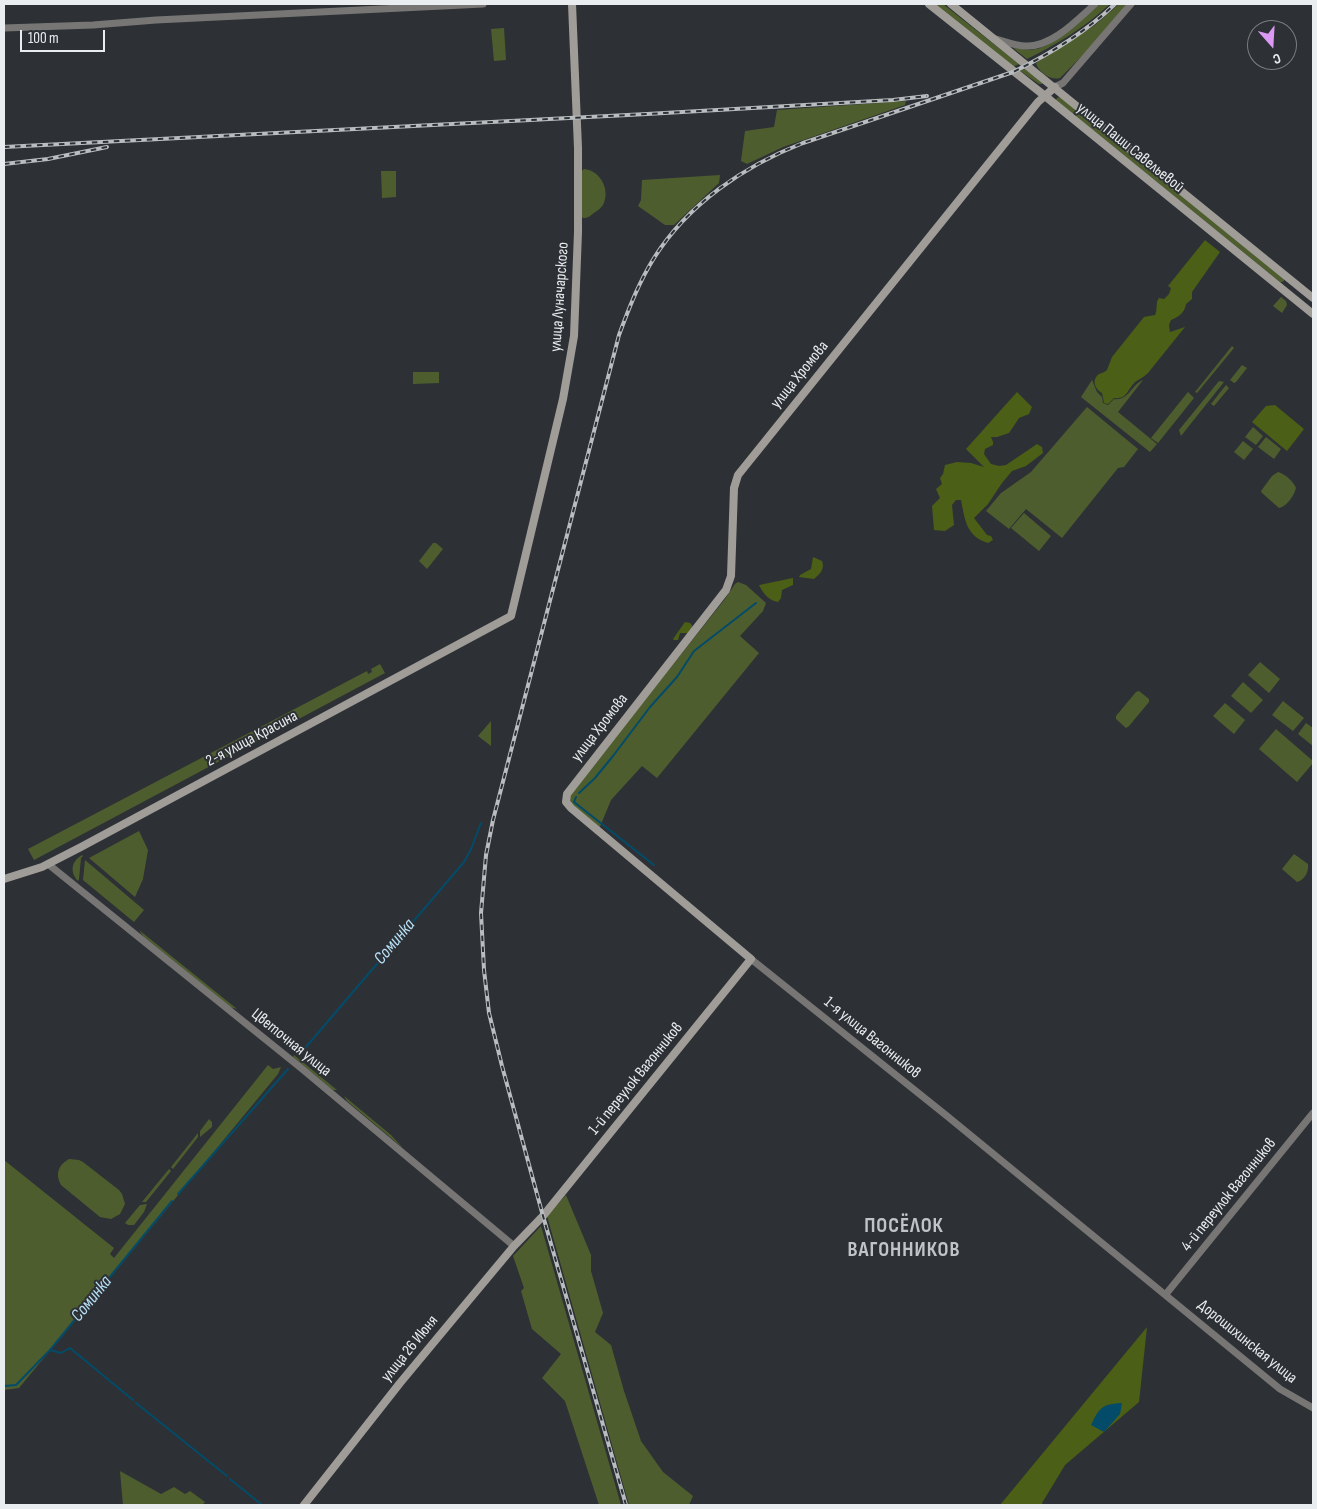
<!DOCTYPE html>
<html>
<head>
<meta charset="utf-8">
<style>
  body { margin:0 }
  #map { position:relative; width:1317px; height:1509px; overflow:hidden; background:#2d3135; font-family:"Sofia Sans Condensed",sans-serif }
  canvas { display:block }
  .frame { position:absolute; inset:0; border:5px solid #eaedf0; pointer-events:none }
  .north { position:absolute; left:1247px; top:20px; width:50px; height:50px; box-sizing:border-box; background:#2d3135; border:1px solid #797c80; border-radius:50%; rotate:161deg; font-size:14px; font-weight:700; line-height:20px; text-align:center; color:#eaedf0 }
  .north::after { content:''; display:block; margin:auto; width:18px; height:22px; background:#dc99f4; clip-path:polygon(50% 0,100% 100%,50% 72%,0 100%) }
  .scale { position:absolute; left:20px; top:30px; width:85px; height:22px; box-sizing:border-box; border:2px solid #eaedf0; border-top:0; padding-left:6px; font-size:15px; line-height:18px; white-space:nowrap; color:#eaedf0; -webkit-text-stroke:4px #2d3135; paint-order:stroke }
</style>
</head>
<body>
<div id="map">
<canvas width="1317" height="1509"></canvas>
<div class="frame"></div>
<div class="north">С</div>
<div class="scale">100 m</div>
</div>
<script>
const g = document.querySelector('canvas').getContext('2d');
g.lineJoin = 'round';
function paint(path, color) { g.fillStyle = color; g.fill(path, 'evenodd'); }
function strokePath(path, color, width, dash) { g.strokeStyle = color; g.lineWidth = width; g.lineCap = dash ? 'butt' : 'round'; g.setLineDash(dash || []); g.stroke(path); }
function drawText(font, color, halo, rows, align = 'center') {
  g.font = font + ' "Sofia Sans Condensed",sans-serif'; g.lineWidth = 4; g.setLineDash([]); g.textBaseline = 'middle'; g.strokeStyle = halo; g.fillStyle = color; for (const [text, x, y, turn = 0] of rows) {
    g.save(); g.translate(x, y); g.rotate((+turn || 0) * Math.PI / 180); g.textAlign = isNaN(turn) ? turn : align; if (halo) g.strokeText(text, 0, 0); g.fillText(text, 0, 0); g.restore();
  }
}
const green = new Path2D(`
  M934,4H943L1019,64L1013,67Z
  M1100,4H1110C1085,27 1058,44 1027,59L1013,48C1020,48 1029,51 1036,49C1054,46 1085,16 1100,4Z
  M1119,4H1127L1086,52L1060,78C1051,81 1038,72 1036,63L1095,25Z
  M504,28L506,60L494,61L491,29Z
  M1024,68L1042,82V84H1039L1019,70Z
  M1059,97L1062,98L1284,279V281L1282,282H1280L1056,100L1057,98Z
  M906,101L905,105L783,147L747,164L741,161L745,131L774,127L777,110Z
  M584,169C600,170 611,190 603,205C601,208 597,211 594,213C590,216 588,218 583,218L581,216L580,172Z
  M381,171H396V197L382,198Z
  M720,175L719,183L674,225H665L638,206L641,200L642,180Z
  M1281,297L1286,301L1287,305L1282,313L1273,306Z
  M1232,346L1234,348L1197,393L1195,392Z
  M1242,365L1247,368L1236,382L1234,383L1230,380Z
  M413,372H439V383L413,384Z
  M1092,380L1097,392L1102,397L1103,403L1108,405L1114,399C1129,401 1131,385 1143,380L1118,412L1157,444L1150,452L1081,397Z
  M1219,381L1224,382L1181,436L1179,430Z
  M1226,385L1229,388L1214,406L1211,404Z
  M1188,392L1194,398L1158,443L1151,438Z
  M1087,407L1138,449L1124,467L1118,468L1062,538L1026,509L1009,529L986,511L1001,493L1031,472Z
  M1253,427L1263,436L1256,445L1245,437Z
  M1266,437L1281,449L1274,459L1258,447Z
  M1243,441L1253,449L1244,460L1234,452Z
  M1278,472C1285,474 1294,482 1296,488C1294,496 1287,506 1279,508L1262,493L1261,491L1272,476Z
  M1024,513L1051,536L1039,551L1011,528Z
  M433,543H436L443,549L427,569L419,561Z
  M738,582L746,585L766,603L763,611L740,636L759,653L657,778L642,766L611,800L599,829L570,802V797L573,790L725,599L735,584Z
  M1260,662L1280,679L1269,693L1248,675Z
  M380,664L385,673L34,860L28,849L367,671L368,674L372,672L371,669Z
  M1243,682L1263,700L1251,713L1231,696Z
  M1139,691L1149,699V702L1129,726L1126,728L1116,719V716L1136,692Z
  M1283,701L1304,718L1293,731L1272,715Z
  M1225,703L1245,720L1234,734L1213,716Z
  M491,721V746L478,736Z
  M1306,723L1313,728V746L1298,734Z
  M1276,729L1313,761V763L1297,782L1259,749Z
  M139,831L148,850L143,879L135,897L89,858Z
  M1294,854L1308,864C1309,871 1305,880 1297,882L1282,869Z
  M82,855L83,856L81,858L79,879L78,881C69,871 72,861 82,855Z
  M85,860L144,910L134,922L83,880Z
  M139,930L237,1009L230,1007L143,936Z
  M294,1055L337,1090H333L293,1057Z
  M268,1065L273,1069L281,1067L278,1074L19,1388L4,1390V1160L114,1248L110,1254L114,1258Z
  M344,1096L391,1135L403,1148L347,1101Z
  M209,1119L212,1122V1127L200,1137V1131Z
  M198,1133V1137L173,1169L171,1167Z
  M69,1159L79,1160L83,1162L119,1190L122,1194L125,1204L120,1214L111,1219L100,1217L61,1185C55,1174 58,1165 69,1159Z
  M169,1169L171,1171L146,1202H142Z
  M566,1195L591,1255V1271L603,1313L595,1332L611,1345L624,1391L641,1441L663,1472L693,1496L689,1505H629L547,1216Z
  M147,1204L144,1212L134,1225H128L125,1223L140,1205Z
  M541,1226L621,1505H599L565,1401L542,1378L561,1354L532,1329L521,1291L524,1288L513,1256Z
  M120,1471L161,1494L174,1487L185,1494L190,1491L205,1502L202,1505H123Z`);
const forest = new Path2D(`
  M1205,240L1220,252L1192,292V299L1186,304C1185,312 1179,317 1171,320L1169,325L1170,332L1185,327L1148,373C1144,377 1139,379 1135,382C1127,390 1127,400 1114,398L1108,404L1104,403L1102,393C1095,389 1091,380 1099,374C1102,373 1105,372 1107,370L1112,357L1144,317L1155,315C1158,310 1155,303 1159,298L1164,299L1169,294L1171,288L1168,286Z
  M1017,392L1032,407L1029,414L1019,418L1009,433L997,437H991L993,442V445L985,449L984,454L991,464L999,466L1006,465L1037,444L1042,447L1043,453L1026,466L1012,471L1002,483L988,504L974,518L987,535L991,536L993,540L988,543C966,536 965,520 961,500H956L952,505L954,525L945,531L934,530L932,506L940,498L936,489L942,484L940,478L943,474L945,465L957,462L971,463L984,467L966,449Z
  M1275,405L1304,429L1287,451L1252,422L1266,406Z
  M813,557L822,561C825,569 820,574 814,579L799,577L800,575L811,569Z
  M793,578V585L782,590L781,598L778,602C769,601 763,593 759,585Z
  M685,622L690,623L692,625V630L688,634L686,633H680L678,640H674L673,639Z
  M1147,1327L1139,1402L1065,1465L1042,1503L1043,1505H1000Z`);
const water = new Path2D(`
  M1122,1403L1120,1414L1104,1432L1091,1425C1099,1408 1102,1404 1122,1403Z`);
const stream = new Path2D(`
  M579,793L595,778L613,756L650,707L677,677L694,651L756,603
  M576,797L574,802L654,865
  M300,1054L464,862L471,849L481,823
  M178,1194L288,1069
  M50,1350L61,1353L70,1348L133,1400
  M4,1386L16,1385L50,1350L172,1201
  M136,1403L227,1476
  M230,1479L262,1505`);
const tertiary = new Path2D(`
  M4,28L93,25L156,20L483,4
  M996,39C1006,42 1016,46 1026,46C1052,47 1077,20 1095,4
  M1055,87L1063,83L1131,4
  M48,864L301,1068L514,1246
  M751,959L947,1116L1280,1389L1313,1408
  M1166,1294L1313,1113`);
const secondary = new Path2D(`
  M929,4L1045,96L1313,314
  M951,4L1313,298
  M4,879L42,867L81,847L511,616L563,399L574,336L578,232V148L572,4
  M304,1505L400,1383L449,1324L514,1246L543,1216L751,959L571,808L566,802L567,794L726,590L731,576L734,488L738,475L1038,102L1055,87`);
const rail = new Path2D(`
  M4,147L647,114L893,100L927,96
  M4,164L48,159L107,147
  M626,1505L543,1216L502,1066L489,1013L484,970L481,913L486,855L493,820L619,335C629,308 639,282 654,258C688,204 744,166 803,143L1013,72C1048,55 1087,31 1115,4`);
const streetNames = [
  ["улица Паши Савельевой",1130,148,39],
  ["улица Луначарского",560,297,-86],
  ["улица Хромова",800,375,-51],
  ["улица Хромова",600,728,-52],
  ["2-я улица Красина",252,739,-28],
  ["1-я улица Вагонников",872,1038,39],
  ["Цветочная улица",291,1043,39],
  ["1-й переулок Вагонников",636,1079,-51],
  ["4-й переулок Вагонников",1229,1195,-51],
  ["Дорошихинская улица",1247,1342,39],
  ["улица 26 Июня",410,1349,-51]
];
const waterNames = [
  ["Соминка",395,942,-50],
  ["Соминка",92,1299,-51]
];
const districtNames = [
  ["ПОСЁЛОК",904,1227],
  ["ВАГОННИКОВ",904,1251]
];
paint(green, '#4e5d2e');
paint(forest, '#4b5f16');
paint(water, '#034b69');
strokePath(stream, '#034b69', 2);
strokePath(tertiary, '#777674', 7);
strokePath(secondary, '#a09d99', 8);
strokePath(rail, '#b9bdc0', 4);
strokePath(rail, '#2d3135', 2, [5.5]);
drawText('16px', '#eaedf0', '#2d3135', streetNames);
drawText('italic 18px', '#b8e0f7', '#2d3135', waterNames);
g.letterSpacing = '1px';
drawText('bold 21px', '#bfc4c9', '#2d3135', districtNames);
g.letterSpacing = '0px';
</script>
</body>
</html>
